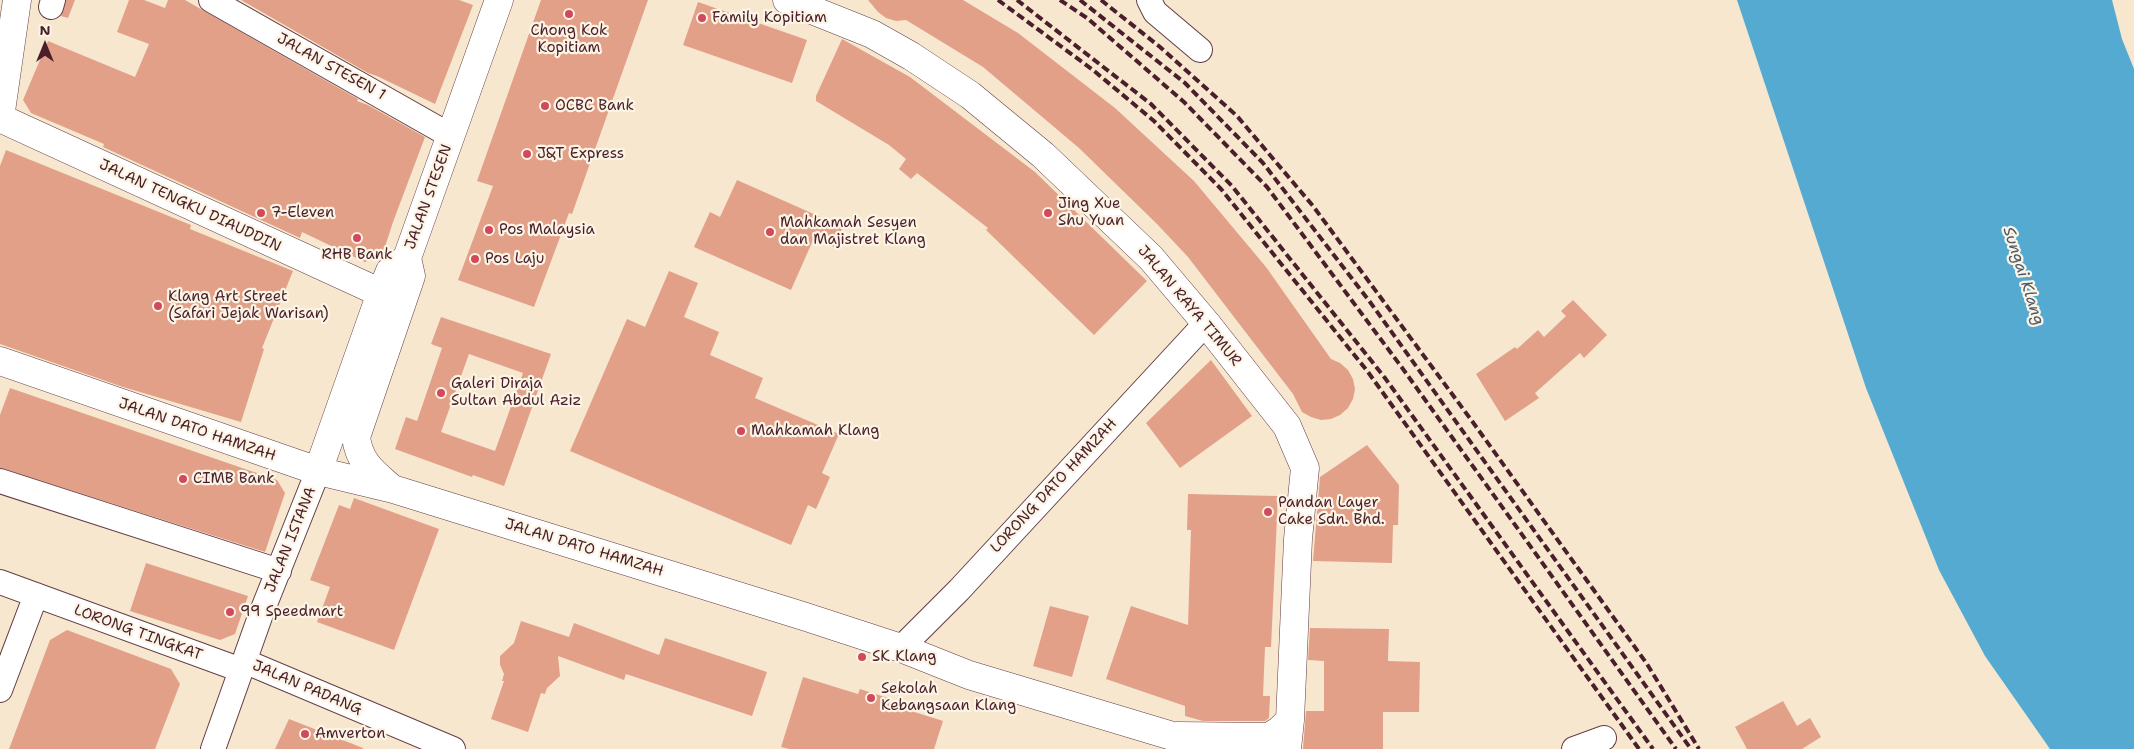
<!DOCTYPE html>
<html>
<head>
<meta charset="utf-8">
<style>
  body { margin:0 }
  #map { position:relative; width:2134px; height:749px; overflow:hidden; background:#f7e7cf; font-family:"Shantell Sans",sans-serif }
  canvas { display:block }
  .north { position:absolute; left:20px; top:20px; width:50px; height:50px; -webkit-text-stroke:4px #fcf5e5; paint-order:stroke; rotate:0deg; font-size:14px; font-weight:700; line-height:20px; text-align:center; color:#4a1f2b }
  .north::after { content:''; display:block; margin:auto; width:18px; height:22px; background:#4a1f2b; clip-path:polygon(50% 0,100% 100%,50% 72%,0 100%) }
</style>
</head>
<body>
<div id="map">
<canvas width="2134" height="749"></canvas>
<div class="north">N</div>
</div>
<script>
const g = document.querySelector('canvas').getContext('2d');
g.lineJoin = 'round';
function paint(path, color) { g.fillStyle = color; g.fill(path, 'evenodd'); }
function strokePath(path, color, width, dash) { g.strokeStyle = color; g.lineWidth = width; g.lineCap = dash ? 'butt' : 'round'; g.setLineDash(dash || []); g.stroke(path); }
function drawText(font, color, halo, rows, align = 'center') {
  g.font = font + ' "Shantell Sans",sans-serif'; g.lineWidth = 4.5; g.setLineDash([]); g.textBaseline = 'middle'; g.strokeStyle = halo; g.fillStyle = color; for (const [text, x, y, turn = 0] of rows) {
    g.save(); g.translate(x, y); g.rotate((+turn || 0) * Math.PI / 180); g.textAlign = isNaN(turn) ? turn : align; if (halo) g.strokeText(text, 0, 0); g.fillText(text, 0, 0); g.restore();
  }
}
const water = new Path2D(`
  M1737,0H2112L2122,39L2134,69V749H2050L1985,656L1939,570L1866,388Z`);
const building = new Path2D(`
  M66,0H75L68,18L61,16Z
  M129,0H144L165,8L168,0H185L358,99L357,101L368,105L425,137L393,222L382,256L365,262L302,232L300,238L103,147L104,144L31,113L23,100L48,41L135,77L149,44L117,32Z
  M241,0H459L473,5L435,104L377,76L368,73Z
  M541,0H648L572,214L569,213L534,307L458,280L493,186L477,181Z
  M868,0H963L1018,33L1115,108L1194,181L1266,267L1331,359L1340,363L1348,370L1353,379L1355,389L1353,399L1348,408L1340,415L1331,419L1321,420L1311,417L1302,412L1293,394L1188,257L1157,224L1079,148L983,67L906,20L896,21L886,18L878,12Z
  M698,2L807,40L792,83L683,45Z
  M842,39L910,77L1035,172L1147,281L1094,335L986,230L988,228L917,173L911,179L899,169L906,159L889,145L816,101V96Z
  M6,150L191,225L190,229L293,271L262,348L264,349L241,422L123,387L0,344V166Z
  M737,180L843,227L834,247L814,238L791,290L694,247L710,212L720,217Z
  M669,271L698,283L684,317L719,332L710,355L763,378L755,398L839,434L822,473L830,477L816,509L808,505L791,545L570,451L627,319L645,327Z
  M1573,300L1607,335L1584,358L1580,353L1535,393L1539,398L1505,421L1476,374L1515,347L1517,349L1538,330L1544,337L1566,316L1561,311Z
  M441,317L551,354L504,486L473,475L472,477L395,449L406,417L417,421L442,348L431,344ZM469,354L523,373L495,451L441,432Z
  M1211,360L1252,416L1180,468L1146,423Z
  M10,388L277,480L285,493L265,552L0,468V415Z
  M1367,445L1399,485L1398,525H1393L1392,563L1313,561L1320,477Z
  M1188,494L1278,496L1271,647H1265L1263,696H1270L1269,718L1265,721H1203L1185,716V706L1106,679L1131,606L1188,625L1191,530H1187Z
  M354,498L439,529L394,650L317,622L330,587L310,580L339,505L350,509Z
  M146,563L248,596L235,634L220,640L130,611Z
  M1050,606L1089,616L1072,677L1033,666Z
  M521,621L569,637L574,623L659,655L665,638L767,672L752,716L626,674L624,680L558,656L560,676L547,688L545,694L541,693L528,732L491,719L504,681H502L504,674L500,665V656L514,643Z
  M1310,628L1389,629L1388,661L1420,662L1419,712H1383V749H1303L1306,711H1324V661L1308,660Z
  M67,630L171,669L180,684L155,749H9L50,640Z
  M803,677L858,694L860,689L891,699L889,704L943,721L934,749H789L781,747Z
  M1783,701L1797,726L1810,718L1821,737L1802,749H1747L1735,727Z
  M289,719L363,748V749H275Z`);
const minor = new Path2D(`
  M211,0L451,136
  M1149,0L1155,12L1200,50
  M51,7L53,0
  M0,481L279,571
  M0,582L241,670
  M901,648L959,590L1206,323
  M244,661L453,749
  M0,690L36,595
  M213,749L261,614L318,471
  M1574,749L1604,738`);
const major = new Path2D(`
  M787,0L872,34L911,56L970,95L1043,155L1151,258L1206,323L1287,426L1305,468L1298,539L1290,720L1287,749
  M0,118L381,293
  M0,361L318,471L393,489L803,616L901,648L969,675L1169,735L1201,749
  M318,471L381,293L390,271L407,258L499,0
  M391,488C373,472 359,462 356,437L411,276L407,258
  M1177,736L1269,737L1280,730L1290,720`);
const highway = new Path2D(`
  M0,118L17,0`);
const rail = new Path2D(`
  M998,0L1093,70L1154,121L1221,189L1368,372L1639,749
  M1017,0L1151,104L1232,186L1385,378L1653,749
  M1060,0L1087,18L1184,102L1267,187L1403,369L1676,749
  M1080,0L1185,83L1263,163L1370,302L1691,749
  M1101,0L1160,47L1237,116L1313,206L1472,421L1647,664L1699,749`);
const markers = [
  [569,14,5,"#d1495b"],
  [702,18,5,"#d1495b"],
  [545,106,5,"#d1495b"],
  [527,154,5,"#d1495b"],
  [261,213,5,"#d1495b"],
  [1048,213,5,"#d1495b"],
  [489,230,5,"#d1495b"],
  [770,232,5,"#d1495b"],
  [357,238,5,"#d1495b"],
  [475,259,5,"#d1495b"],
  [158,306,5,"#d1495b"],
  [441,393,5,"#d1495b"],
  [741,431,5,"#d1495b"],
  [183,479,5,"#d1495b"],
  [1268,512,5,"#d1495b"],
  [230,612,5,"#d1495b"],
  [862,657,5,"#d1495b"],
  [871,698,5,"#d1495b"],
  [305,734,5,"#d1495b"]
];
const poiNames = [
  ["Family Kopitiam",712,18],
  ["Chong Kok",569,31,"center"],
  ["Kopitiam",569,48,"center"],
  ["OCBC Bank",555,106],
  ["J&T Express",537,154],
  ["Jing Xue",1058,204],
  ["Shu Yuan",1058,221],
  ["7-Eleven",271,213],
  ["Mahkamah Sesyen",780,223],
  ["dan Majistret Klang",780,240],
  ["Pos Malaysia",499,230],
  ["RHB Bank",357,255,"center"],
  ["Pos Laju",485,259],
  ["Klang Art Street",168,297],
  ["(Safari Jejak Warisan)",168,314],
  ["Galeri Diraja",451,384],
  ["Sultan Abdul Aziz",451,401],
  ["Mahkamah Klang",751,431],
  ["CIMB Bank",193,479],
  ["Pandan Layer",1278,503],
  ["Cake Sdn. Bhd.",1278,520],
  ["99 Speedmart",240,612],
  ["SK Klang",872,657],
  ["Sekolah",881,689],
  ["Kebangsaan Klang",881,706],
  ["Amverton",315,734]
];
const streetNames = [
  ["JALAN STESEN 1",331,67,29],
  ["JALAN STESEN",429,197,-70],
  ["JALAN TENGKU DIAUDDIN",190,206,25],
  ["JALAN RAYA TIMUR",1189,306,50],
  ["JALAN DATO HAMZAH",197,430,19],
  ["LORONG DATO HAMZAH",1054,486,-47],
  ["JALAN ISTANA",291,540,-68],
  ["JALAN DATO HAMZAH",584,548,17],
  ["LORONG TINGKAT",138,633,20],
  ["JALAN PADANG",307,688,23]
];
const waterNames = [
  ["Sungai Klang",2023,276,72]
];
paint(water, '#54aad0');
paint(building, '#e3a089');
strokePath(minor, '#643d44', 26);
strokePath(major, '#643d44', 29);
strokePath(highway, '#643d44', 29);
strokePath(minor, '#fff', 24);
strokePath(major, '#fff', 28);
strokePath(highway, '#fff', 28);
strokePath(rail, '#4a1f2b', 4, [8, 4]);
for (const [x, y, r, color] of markers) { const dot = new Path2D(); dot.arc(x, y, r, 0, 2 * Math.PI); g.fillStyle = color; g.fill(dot); strokePath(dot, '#fcf5e5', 2); }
drawText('15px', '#4a1f2b', '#fcf5e5', poiNames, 'left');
drawText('15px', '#4a1f2b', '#fcf5e5', streetNames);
drawText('italic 16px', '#4e576d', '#fcf5e5', waterNames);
</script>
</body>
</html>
